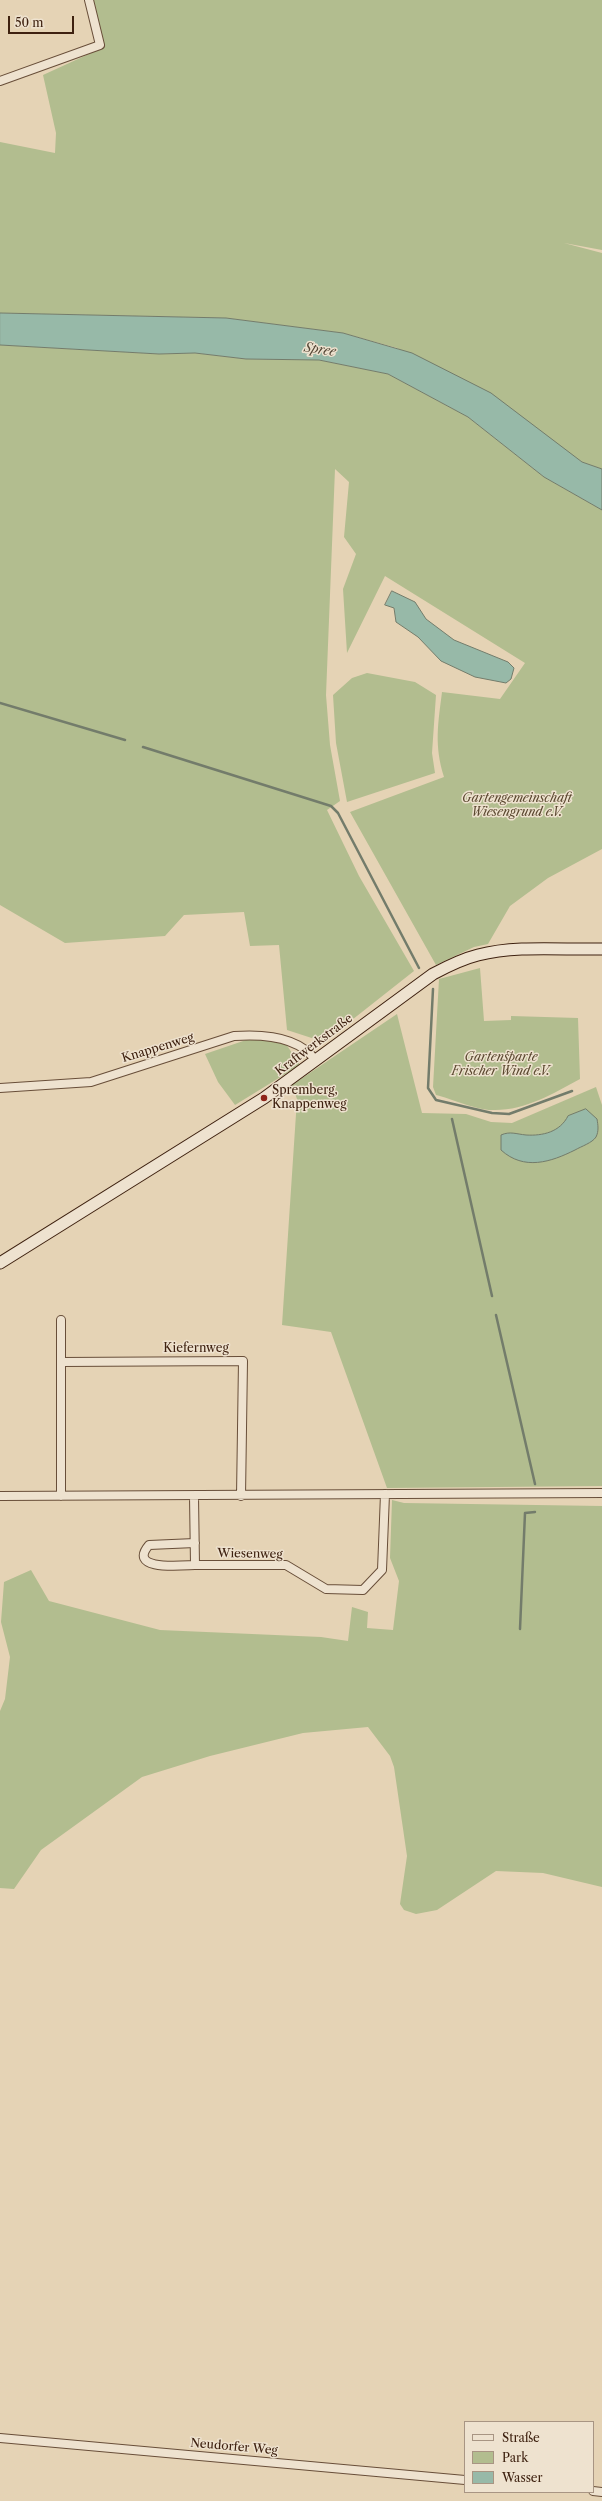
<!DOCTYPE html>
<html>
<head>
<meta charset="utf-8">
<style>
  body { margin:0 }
  #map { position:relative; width:602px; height:2501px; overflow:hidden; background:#e5d3b5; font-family:"Libre Caslon Text",serif }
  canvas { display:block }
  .legend { position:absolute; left:464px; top:2421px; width:130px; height:72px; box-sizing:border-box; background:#eee2cf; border:1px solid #a89583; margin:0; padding:5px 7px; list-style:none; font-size:12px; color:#3e2110 }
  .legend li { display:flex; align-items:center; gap:8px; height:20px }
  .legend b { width:20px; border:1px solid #a89583 }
  .scale { position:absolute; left:8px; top:16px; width:66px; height:18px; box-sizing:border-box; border:2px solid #3e2110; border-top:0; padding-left:5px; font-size:12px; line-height:14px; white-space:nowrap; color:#3e2110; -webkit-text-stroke:3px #eee2cf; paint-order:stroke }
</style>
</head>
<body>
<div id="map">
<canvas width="602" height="2501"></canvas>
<ul class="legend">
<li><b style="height:5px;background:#eee2cf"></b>Straße</li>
<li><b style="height:11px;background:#b2bd8f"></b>Park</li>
<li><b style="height:11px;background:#97b9a8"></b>Wasser</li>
</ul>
<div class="scale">50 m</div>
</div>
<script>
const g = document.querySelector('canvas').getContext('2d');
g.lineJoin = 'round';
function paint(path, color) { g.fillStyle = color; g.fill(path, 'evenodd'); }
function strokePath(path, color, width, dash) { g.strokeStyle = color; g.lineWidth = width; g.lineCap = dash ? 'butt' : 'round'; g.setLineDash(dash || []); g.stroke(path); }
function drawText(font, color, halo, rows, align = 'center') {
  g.font = font + ' "Libre Caslon Text",serif'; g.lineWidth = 3; g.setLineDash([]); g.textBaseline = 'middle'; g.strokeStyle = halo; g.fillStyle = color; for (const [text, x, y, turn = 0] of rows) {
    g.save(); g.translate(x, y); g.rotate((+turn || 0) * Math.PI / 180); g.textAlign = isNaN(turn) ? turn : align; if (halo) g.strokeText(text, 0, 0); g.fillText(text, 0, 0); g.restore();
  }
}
const green = new Path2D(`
  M91,0H602V250L564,243L602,253V469L582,462L397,348L343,333L226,318L0,313V142L55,153L56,133L43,75L102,48Z
  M0,345L159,354L195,353L246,359L319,360L388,374L468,417L544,477L602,510V849L548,878L510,906L488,944L474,947L436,965L350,812L444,777C434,745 438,724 442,692L500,699L525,663L385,576L347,653L343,589L356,554L344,537L349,482L335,469L326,695L330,745L340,801L327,810L359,876L414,971L324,1042L287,1030L279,945L250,946L244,912L184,915L165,936L65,943L0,905Z
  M367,673L415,682L436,695L432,753L435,773L347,802L336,743L333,695L352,678Z
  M480,968L484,1021L511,1020V1016L578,1018L580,1079C552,1094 525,1111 492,1110C476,1110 452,1099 436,1095L433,1087L439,979Z
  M397,1014L422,1113L466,1114L491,1122L512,1123L596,1087L602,1105V1486L387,1488L331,1332L282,1325L297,1099L292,1085Z
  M252,1038L286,1044L300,1065L235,1105L218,1082L205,1054Z
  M392,1500L404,1503L602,1506V1887L543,1873L496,1871L437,1910L416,1914L404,1910L400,1904L407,1856L394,1767L390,1756L368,1727L303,1733L210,1756L142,1777L41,1850L14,1889L0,1888V1711L5,1699L10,1657L1,1622L4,1582L31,1570L49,1601L160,1630L321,1637L348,1641L352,1607L368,1612L367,1628L393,1630L399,1581L390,1558Z`);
const water = new Path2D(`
  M0,313L226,318L343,333L412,353L491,393L582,462L602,469V510L544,477L468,417L388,374L319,360L246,359L195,353L159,354L0,345Z
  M392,591L415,602L426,619L454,640L508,662L514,668L511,679L506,683L475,677L441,661L418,637L396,622L394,608L385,605Z
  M586,1109L597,1119C598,1125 599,1131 596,1137C592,1143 582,1146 575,1150C551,1162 524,1171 501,1150V1135C510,1131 516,1134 526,1135C543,1136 560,1132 568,1116Z`);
const stream = new Path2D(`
  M0,703L125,740
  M143,747L331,806L338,813L419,968
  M433,989L428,1088L436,1100L492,1113L509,1114L572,1091
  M452,1119L492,1296
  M496,1315L535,1484
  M520,1629L525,1513L535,1512`);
const minor = new Path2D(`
  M0,81L100,45L89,0
  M0,1088L91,1082L234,1036C262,1034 299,1036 316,1061
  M61,1362L243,1361L241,1496
  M0,1496L602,1493
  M61,1496V1320
  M194,1496L195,1565H286L326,1589L363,1590L382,1570L385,1494
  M195,1543L149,1545C126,1572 185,1565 195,1565
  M0,2438L465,2480
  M593,2491L602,2492`);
const secondary = new Path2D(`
  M0,1263L264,1098L433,974C448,966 462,959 478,955C517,945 562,950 602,949`);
const markers = [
  [264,1098,4,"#8f2418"]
];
const parkNames = [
  ["Gartengemeinschaft",517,799],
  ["Wiesengrund e.V.",517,813],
  ["Gartensparte",501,1058],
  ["Frischer Wind e.V.",501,1072]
];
const streetNames = [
  ["Kraftwerkstraße",314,1045,-37],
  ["Knappenweg",158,1048,-17],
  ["Kiefernweg",196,1349],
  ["Wiesenweg",250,1554,1],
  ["Neudorfer Weg",234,2447,5]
];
const poiNames = [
  ["Spremberg,",272,1091],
  ["Knappenweg",272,1105]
];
const waterNames = [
  ["Spree",320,350,8]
];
paint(green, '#b2bd8f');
paint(water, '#97b9a8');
strokePath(water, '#737c6b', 1);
strokePath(stream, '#737c6b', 2.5);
strokePath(minor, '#684e39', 10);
strokePath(secondary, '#3e2110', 13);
strokePath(minor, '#eee2cf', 8);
strokePath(secondary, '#eee2cf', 11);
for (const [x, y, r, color] of markers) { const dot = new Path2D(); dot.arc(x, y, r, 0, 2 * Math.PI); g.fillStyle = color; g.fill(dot); strokePath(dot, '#eee2cf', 1.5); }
drawText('italic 12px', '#5b4830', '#eee2cf', parkNames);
drawText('12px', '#3e2110', '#eee2cf', streetNames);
drawText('12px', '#3e2110', '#eee2cf', poiNames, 'left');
drawText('italic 13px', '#544736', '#eee2cf', waterNames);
</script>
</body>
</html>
